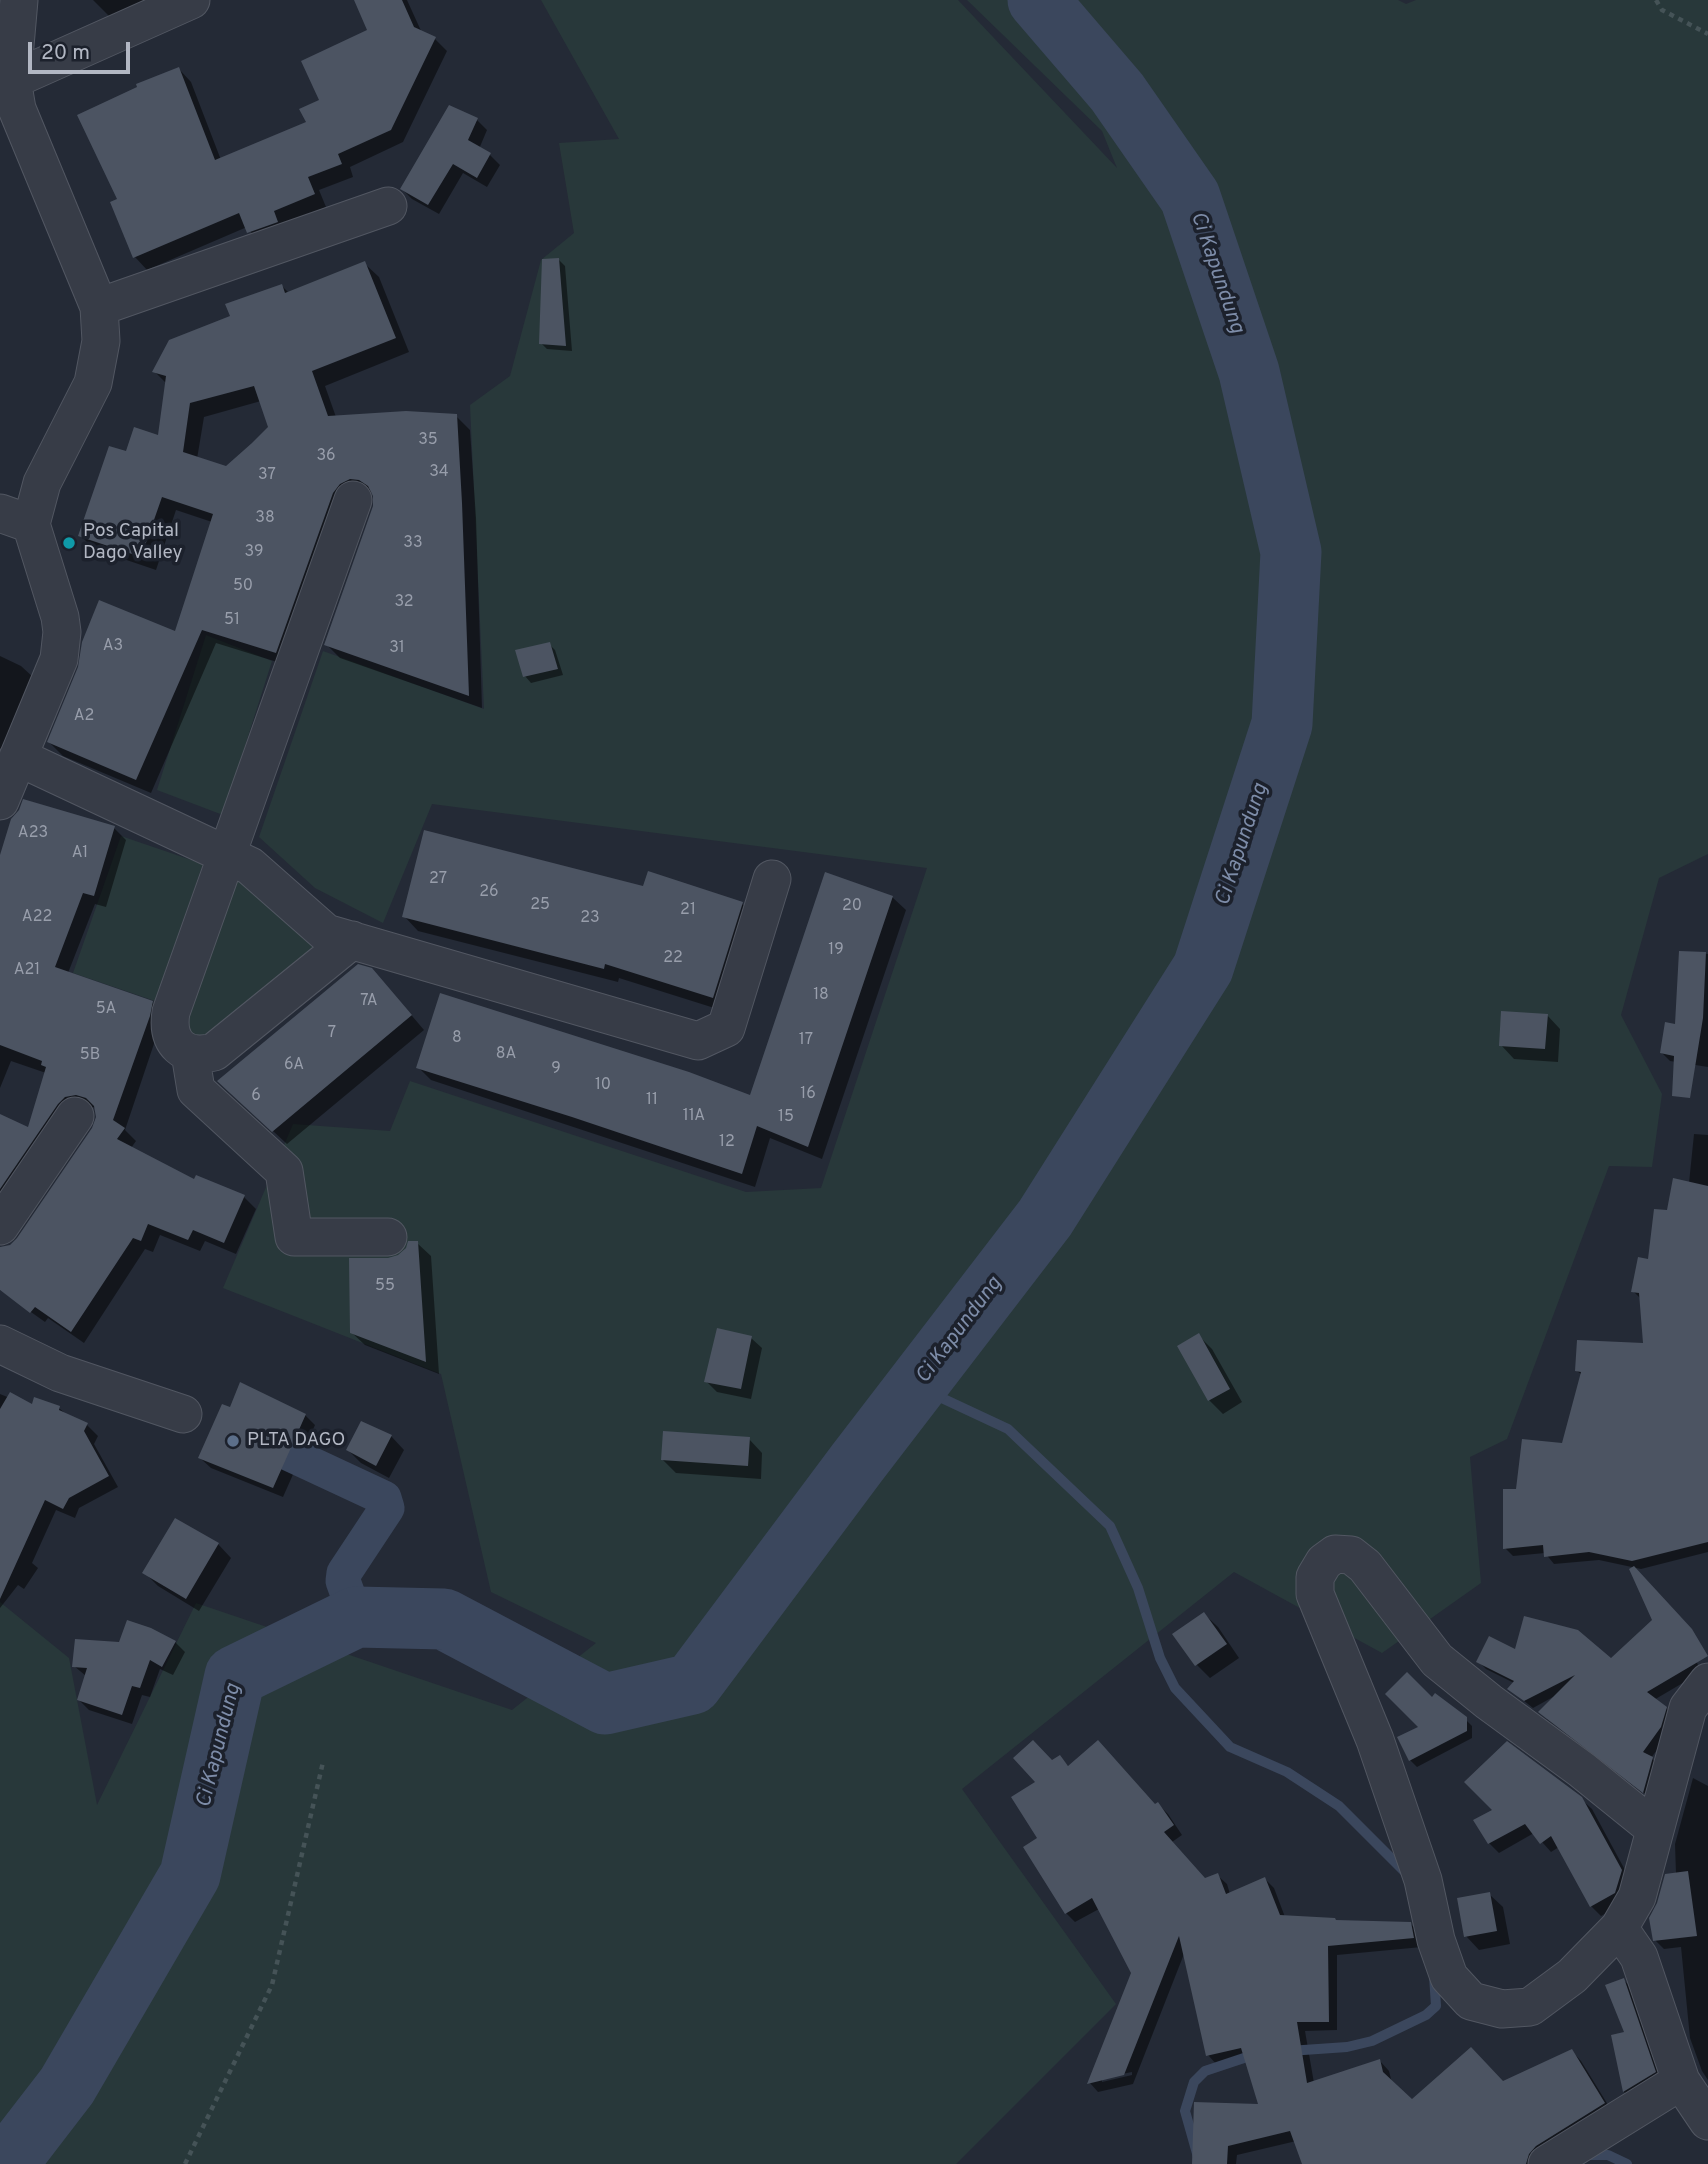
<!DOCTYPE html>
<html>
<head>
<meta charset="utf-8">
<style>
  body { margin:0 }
  #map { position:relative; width:1708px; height:2164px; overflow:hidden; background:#242a36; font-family:Overpass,sans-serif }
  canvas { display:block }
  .scale { position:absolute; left:28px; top:42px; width:102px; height:32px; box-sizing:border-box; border:4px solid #b2b7c3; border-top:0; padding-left:9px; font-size:21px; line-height:24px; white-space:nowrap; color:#b2b7c3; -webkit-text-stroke:5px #1c212c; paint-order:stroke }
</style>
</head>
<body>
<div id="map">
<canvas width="1708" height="2164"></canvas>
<div class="scale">20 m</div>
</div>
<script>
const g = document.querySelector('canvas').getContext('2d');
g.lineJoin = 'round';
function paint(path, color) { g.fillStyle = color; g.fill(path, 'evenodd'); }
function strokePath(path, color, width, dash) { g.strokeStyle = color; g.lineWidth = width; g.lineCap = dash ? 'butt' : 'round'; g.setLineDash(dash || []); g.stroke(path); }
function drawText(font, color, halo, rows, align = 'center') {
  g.font = font + ' Overpass,sans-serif'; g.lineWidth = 7; g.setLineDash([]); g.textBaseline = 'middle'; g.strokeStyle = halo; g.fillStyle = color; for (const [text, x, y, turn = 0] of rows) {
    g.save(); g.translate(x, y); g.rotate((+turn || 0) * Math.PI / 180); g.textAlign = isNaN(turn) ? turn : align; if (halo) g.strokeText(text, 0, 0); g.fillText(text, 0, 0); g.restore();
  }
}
const green = new Path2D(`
  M541,0H958L1117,168L1102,131L967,0H1398L1406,4L1416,0H1708V854L1659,878L1621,1015L1662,1094L1652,1167L1609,1166L1507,1439L1470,1457L1481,1583L1382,1653L1234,1572L962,1789L1116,2004L956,2164H0V1602L69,1658L97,1805L196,1603L512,1710L596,1643L491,1592L441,1374L223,1288L293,1124L390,1131L410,1081L746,1192L821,1188L927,868L432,804L383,923L315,888L259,837L323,651L484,709L470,405L510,376L541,260L574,233L559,143L619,139Z
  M206,635L272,661L223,815L157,790Z
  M121,836L203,864L155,1001L73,973Z
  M229,860L341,942L202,1050L176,1014Z`);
const shadow = new Path2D(`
  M93,0H149L110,17Z
  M356,0H407L422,33L435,39L447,51L403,142L350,167L353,177L319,190L326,207L285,224L261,245L247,227L147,270L135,257L112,203L119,200L179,69L191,82L221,160L308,123L370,31Z
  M477,120L487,130L479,149L490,155L500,165L487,187L463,173L439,214L412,199L402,189Z
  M559,260L565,266L572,351L547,349L541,343Z
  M364,263L379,277L409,352L325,386L336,417L456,416L470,430L476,518L482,708L340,658L326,644L374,507V493H365L290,666L216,643L151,793L63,756L49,742L177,633L212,522L176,510L156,570L94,549L80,535L127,454L159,437L167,384L155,372L232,317L282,286L289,293ZM261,401L270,428L226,468L197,459L204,417Z
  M549,644L555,650L563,675L531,683L525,676Z
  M0,656L21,666L33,677L0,751Z
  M114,828L126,840L106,907L95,904L68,973L152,1002L164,1014L125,1130L136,1141L131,1148L195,1181L244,1197L256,1209L236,1254L205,1241L200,1251L160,1235L153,1252L145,1249L84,1343L48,1318L45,1322L0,1290V1249L9,1247L19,1239L94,1129L98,1117L96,1108L89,1106L0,1218V1116L30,1129L46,1073L11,1061L0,1088V861Z
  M645,888L742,904L757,918L727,1012L619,978L618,982L418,931L404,916Z
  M892,897L906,910L822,1159L770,1138L755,1187L431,1080L418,1067L751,1098Z
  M1680,953L1708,954V1067L1670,1061L1662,1053L1677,1026Z
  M385,984L424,1030L287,1144L233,1094Z
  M1547,1015L1560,1029L1558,1062L1514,1059L1501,1045Z
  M1694,1134L1708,1135V1552L1641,1569L1599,1560L1554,1564L1545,1553L1513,1556L1505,1548L1517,1491L1563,1445L1582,1375L1577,1371L1645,1344L1641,1299L1633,1291L1649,1261L1668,1212L1689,1183Z
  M417,1243L431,1256L439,1374L365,1345L351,1332L389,1260L400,1256Z
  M1199,1336L1212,1349L1242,1402L1223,1414L1209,1400Z
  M751,1338L762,1348L751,1399L717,1392L706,1381Z
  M0,1394L32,1407L59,1408L68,1416L87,1425L98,1436L94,1444L118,1487L79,1508L75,1518L56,1510L32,1563L38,1568L24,1589L18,1585L0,1608Z
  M230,1409L305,1415L315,1425L283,1497L211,1468L200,1458Z
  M391,1436L404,1450L389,1478L361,1463L348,1450Z
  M749,1439L762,1453L761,1479L676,1473L662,1459Z
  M218,1544L231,1558L199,1611L158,1586L145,1573Z
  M1204,1614L1218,1627L1239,1658L1210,1678L1197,1665Z
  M1675,1615L1698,1665V1674L1642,1707L1666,1708L1673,1715L1668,1735L1651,1758L1660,1766L1651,1798L1547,1719L1553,1697L1533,1708L1509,1689L1514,1683L1486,1669L1478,1661L1517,1652L1611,1660Z
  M151,1630L175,1642L185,1652L173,1675L160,1669L150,1697L142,1695L132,1724L89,1710L79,1700L86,1676L74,1666Z
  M1432,1700L1465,1719L1472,1726V1738L1417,1767L1410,1760L1399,1738L1421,1728Z
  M1060,1757L1069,1767L1155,1806L1158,1804L1168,1814L1182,1835L1172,1842L1205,1879L1217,1875L1227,1884L1230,1894L1265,1879L1274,1888L1285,1917L1336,1922L1410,1923L1419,1933L1422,1947L1337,1955V2030L1305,2031L1314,2083L1380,2061L1389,2071L1392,2083L1412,2102L1503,2083L1572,2051L1581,2061L1613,2113L1537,2164H1307L1360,2126L1237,2155L1236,2164H1194L1260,2106L1246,2058L1217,2065L1208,2055L1184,1954L1133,2084L1098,2092L1090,2083L1133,1973L1099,1909L1075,1922L1066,1913L1039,1838L1038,1782L1052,1762ZM1132,2072V2075L1102,2082V2078Z
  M1693,1778L1708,1786V2080L1702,2071L1690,2038L1681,1947L1664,1949L1655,1940L1676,1874L1675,1844Z
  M1581,1799L1592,1809L1631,1881L1624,1903L1601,1916L1591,1906L1559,1847L1551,1852L1534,1833L1499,1853L1489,1843L1476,1821Z
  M1489,1894L1503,1907L1510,1944L1479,1950L1466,1936Z
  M1623,1980L1630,1986L1661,2078L1630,2098L1624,2092L1613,2036L1627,2034Z`);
const stream = new Path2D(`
  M916,1386L1008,1429L1110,1526L1138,1588L1160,1658L1175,1688L1230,1747L1287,1772L1339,1806L1407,1874
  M1289,2051L1347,2047L1372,2041L1426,2015L1436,2006L1434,1976
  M1583,2155H1608L1627,2164
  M1200,2164L1185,2111L1194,2082L1205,2071L1256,2054`);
const canal = new Path2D(`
  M266,1443L384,1498L387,1508L344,1573L343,1581L356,1617`);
const river = new Path2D(`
  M7,2164L67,2086L190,1875L235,1676L356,1617L444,1619L605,1704L692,1684L857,1463L1045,1218L1203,968L1282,724L1291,552L1249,372L1190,197L1117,92L1038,0`);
const building = new Path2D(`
  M354,0H402L414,27L436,37L391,130L338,154L342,164L308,177L315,194L274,211L278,222L247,233L239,213L133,258L110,202L117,199L77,115L137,87L136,84L179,67L215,160L306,122L299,109L319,100L301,61L367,30Z
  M449,105L478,118L468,140L491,153L477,178L453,164L428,205L400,189Z
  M559,258L566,346L539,344L542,259Z
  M365,261L396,338L312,371L328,416L406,411L457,414L462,503L469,696L324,645L373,506V496L368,486L359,480L350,479L340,484L333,493L276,653L202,630L136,780L47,742L78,667L82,642L99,600L175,631L213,514L162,497L141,557L78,536L109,446L126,451L134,427L158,435L166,376L152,372L169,340L230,316L225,304L282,284L285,293ZM254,386L268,427L252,443L226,466L183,452L190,403Z
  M550,642L558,669L523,677L515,650Z
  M23,799L115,826L94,896L83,893L55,967L153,1001L150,1016L113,1120L125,1128L117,1139L194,1179L196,1175L245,1195L224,1243L193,1230L188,1240L148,1224L141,1241L133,1238L71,1332L35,1307L30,1313L0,1290V1247L10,1245L17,1238L92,1128L96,1117L94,1106L86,1098L76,1095L65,1097L58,1104L0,1189V1114L28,1127L46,1067L41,1065L42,1061L0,1045V855L11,819L19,810Z
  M424,830L643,886L648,871L743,902L713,998L605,964L604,969L402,917Z
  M825,872L893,896L808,1147L757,1126L742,1174L572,1117L416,1068L440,993L689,1072L750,1095Z
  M1679,951L1706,952L1703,1018L1690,1098L1672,1096L1674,1056L1660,1053L1665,1022L1675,1024Z
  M358,964L372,968L412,1015L272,1132L217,1081Z
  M1501,1011L1548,1014L1545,1049L1499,1046Z
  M1673,1178L1708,1186V1542L1632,1561L1589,1552L1544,1557L1543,1545L1503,1549V1489H1516L1522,1439L1562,1443L1581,1372L1575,1371L1577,1340L1643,1343L1639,1293L1631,1292L1638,1257L1648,1259L1654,1209L1667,1210Z
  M408,1241H418L426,1362L350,1333L349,1258H388L398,1255L406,1248Z
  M717,1328L752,1336L741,1389L704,1382Z
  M1199,1333L1230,1389L1208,1401L1177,1346Z
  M240,1382L306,1414L273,1488L198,1458L222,1404L230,1407Z
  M10,1392L32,1404L34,1397L60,1406L59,1410L88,1423L84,1431L109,1476L69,1498L63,1509L45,1500L0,1599V1409Z
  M361,1421L392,1435L376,1466L346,1450Z
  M663,1431L750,1437L748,1466L661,1460Z
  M175,1518L219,1543L186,1599L142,1573Z
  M1634,1566L1692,1629L1708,1656L1647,1692L1667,1707L1661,1727L1643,1752L1653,1757L1643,1793L1538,1712L1575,1675L1524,1701L1507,1689L1514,1681L1476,1662L1489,1636L1515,1649L1524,1616L1578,1630L1611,1658L1652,1620L1629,1569Z
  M1204,1612L1227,1644L1195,1666L1172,1634Z
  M127,1620L151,1628L176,1641L162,1667L150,1660L140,1688L132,1686L122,1715L77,1700L87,1668L72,1667L75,1639L119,1642Z
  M1407,1672L1432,1697L1435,1693L1467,1717V1731L1409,1761L1397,1737L1418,1727L1385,1694Z
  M1033,1740L1052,1760L1060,1755L1068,1766L1098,1740L1155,1804L1158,1802L1174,1825L1164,1832L1205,1878L1218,1873L1226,1894L1265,1877L1280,1915L1335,1918L1336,1920L1411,1922L1414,1938L1328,1946L1329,2022H1297L1307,2083L1380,2059L1383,2072L1412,2099L1471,2047L1503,2081L1572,2049L1605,2103L1536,2146L1529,2154L1526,2164H1302L1290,2131L1228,2146L1227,2164H1192L1194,2102L1258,2104L1241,2048L1206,2056L1179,1936L1124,2075L1087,2084L1131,1973L1092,1898L1065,1914L1023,1847L1037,1838L1011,1797L1035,1782L1013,1758Z
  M1507,1741L1582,1797L1622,1870L1615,1893L1590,1907L1551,1836L1540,1844L1525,1824L1488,1844L1473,1820L1492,1810L1464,1782Z
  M1688,1871L1697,1936L1653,1941L1649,1918L1657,1903L1665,1874Z
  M1490,1892L1497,1931L1464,1937L1457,1898Z
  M1624,1978L1656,2072L1623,2092L1611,2035L1624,2032L1605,1985Z`);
const path = new Path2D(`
  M1656,0L1662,10L1708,34
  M185,2164L272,1985L323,1762`);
const street = new Path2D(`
  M12,80L191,0
  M99,307L388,206
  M0,513L31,524
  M18,757L250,866L326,933L698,1041L726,1028L772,879
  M0,801L59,659L62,632L60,617L31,524L42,483L93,383L101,341L99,307L17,109L12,80L19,0
  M352,940L214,1052C184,1060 166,1043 171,1012L353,500
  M190,1053L196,1090L284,1171L294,1237H388
  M0,1226L75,1116
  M0,1344L60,1373L183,1414
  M1655,1829L1582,1770L1489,1702L1437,1660L1365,1566L1351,1555L1335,1554L1324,1562L1315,1577V1594L1375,1740L1423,1880L1436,1940L1449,1977L1471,2001L1502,2009L1530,2007L1572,1976L1619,1928L1637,1897L1688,1708L1708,1682
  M1681,2081L1708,2121
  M1547,2164L1681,2081L1639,1957L1619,1928`);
const markers = [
  [69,543,7,"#0f9aa8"],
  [233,1441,7,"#5c6f8a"]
];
const numberNames = [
  ["35",428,441],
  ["36",326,457],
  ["34",439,473],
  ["37",267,476],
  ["38",265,519],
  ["33",413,544],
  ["39",254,553],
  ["50",243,587],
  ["32",404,603],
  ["51",232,621],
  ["A3",113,647],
  ["31",397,649],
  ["A2",84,717],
  ["A23",33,834],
  ["A1",80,854],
  ["27",438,880],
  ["26",489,893],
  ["25",540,906],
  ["20",852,907],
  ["21",688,911],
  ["A22",37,918],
  ["23",590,919],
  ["19",836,951],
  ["22",673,959],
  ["A21",27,971],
  ["18",821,996],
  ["7A",369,1002],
  ["5A",106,1010],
  ["7",332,1034],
  ["8",457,1039],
  ["17",806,1041],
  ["8A",506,1055],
  ["5B",90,1056],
  ["6A",294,1066],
  ["9",556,1070],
  ["10",603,1086],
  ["16",808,1095],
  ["6",256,1097],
  ["11",652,1101],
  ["11A",694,1117],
  ["15",786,1118],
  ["12",727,1143],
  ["55",385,1287]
];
const poiNames = [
  ["Pos Capital",83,532],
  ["Dago Valley",83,554],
  ["PLTA DAGO",247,1441]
];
const waterNames = [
  ["Ci Kapundung",1216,273,71],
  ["Ci Kapundung",1243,845,-72],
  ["Ci Kapundung",960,1331,-53],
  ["Ci Kapundung",220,1746,-76]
];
paint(green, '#28383a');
paint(shadow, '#0007');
strokePath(stream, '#3b475d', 10);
strokePath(canal, '#3b475d', 35);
strokePath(river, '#3b475d', 61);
paint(building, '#4c5462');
strokePath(street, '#525762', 39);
strokePath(path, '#455357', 4.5, [5, 5]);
strokePath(street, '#373c47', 37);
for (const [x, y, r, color] of markers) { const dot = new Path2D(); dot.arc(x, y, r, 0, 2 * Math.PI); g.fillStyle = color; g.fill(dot); strokePath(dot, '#1c212c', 2.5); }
drawText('16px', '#989eab', null, numberNames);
drawText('19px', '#b2b7c3', '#1c212c', poiNames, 'left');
drawText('italic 21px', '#7d8ca8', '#1c212c', waterNames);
</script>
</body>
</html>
